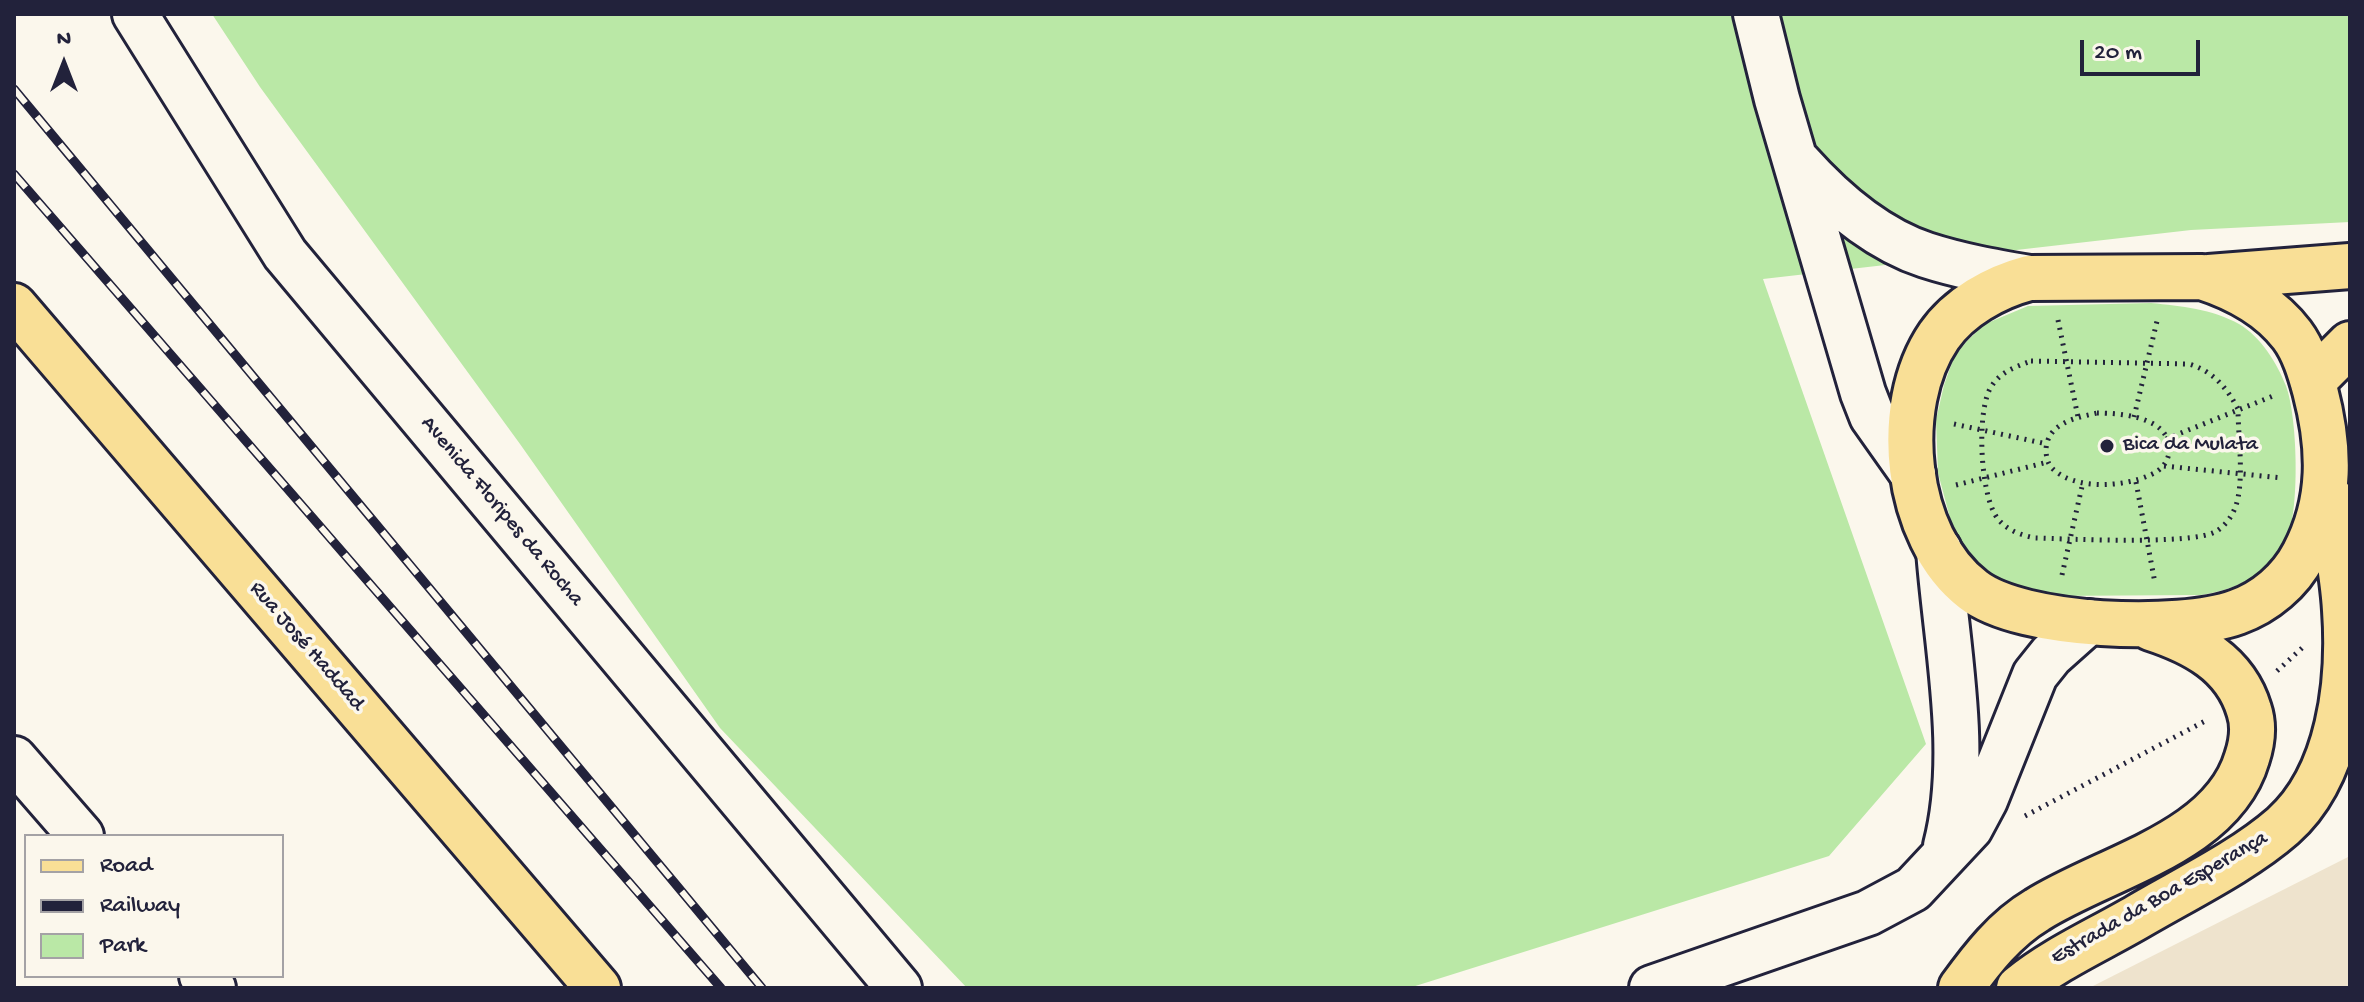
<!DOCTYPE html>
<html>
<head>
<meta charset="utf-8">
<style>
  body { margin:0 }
  #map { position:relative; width:2364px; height:1002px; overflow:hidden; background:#fbf7ec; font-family:"Gochi Hand",sans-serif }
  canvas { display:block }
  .frame { position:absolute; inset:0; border:16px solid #22223b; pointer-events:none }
  .legend { position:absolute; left:24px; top:834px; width:260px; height:144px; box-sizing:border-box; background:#fbf7ec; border:2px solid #a4a2a5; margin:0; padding:10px 14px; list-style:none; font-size:24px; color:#22223b }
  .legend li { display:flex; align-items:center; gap:16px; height:40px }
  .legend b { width:40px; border:2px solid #a4a2a5 }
  .north { position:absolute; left:24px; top:24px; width:80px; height:80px; -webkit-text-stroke:6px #fbf7ec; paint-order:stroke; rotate:0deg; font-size:22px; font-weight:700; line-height:32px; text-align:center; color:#22223b }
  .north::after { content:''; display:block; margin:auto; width:28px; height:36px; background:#22223b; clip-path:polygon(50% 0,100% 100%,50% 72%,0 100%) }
  .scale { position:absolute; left:2080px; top:40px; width:120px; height:36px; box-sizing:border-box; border:4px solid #22223b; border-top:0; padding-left:10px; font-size:24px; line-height:28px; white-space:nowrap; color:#22223b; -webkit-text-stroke:6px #fbf7ec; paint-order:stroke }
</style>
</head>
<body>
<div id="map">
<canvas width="2364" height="1002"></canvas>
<div class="frame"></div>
<ul class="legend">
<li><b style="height:10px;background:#f9df96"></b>Road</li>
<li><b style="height:10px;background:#22223b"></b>Railway</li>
<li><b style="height:22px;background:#bae8a6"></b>Park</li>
</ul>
<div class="north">N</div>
<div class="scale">20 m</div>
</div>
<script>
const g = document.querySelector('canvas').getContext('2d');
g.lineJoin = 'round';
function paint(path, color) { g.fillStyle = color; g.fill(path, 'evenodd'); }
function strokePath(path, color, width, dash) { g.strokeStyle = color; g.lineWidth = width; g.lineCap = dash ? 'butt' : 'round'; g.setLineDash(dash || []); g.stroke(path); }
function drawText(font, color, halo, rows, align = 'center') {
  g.font = font + ' "Gochi Hand",sans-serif'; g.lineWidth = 7; g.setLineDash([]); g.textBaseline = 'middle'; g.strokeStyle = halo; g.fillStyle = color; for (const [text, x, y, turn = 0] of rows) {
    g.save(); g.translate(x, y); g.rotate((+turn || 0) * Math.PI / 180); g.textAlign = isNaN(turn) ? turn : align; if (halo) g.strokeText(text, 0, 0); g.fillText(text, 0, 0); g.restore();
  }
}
const built = new Path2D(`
  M2350,856V988H2089Z`);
const green = new Path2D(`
  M212,14H2350V222L2191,230L1763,279L1926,744L1829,856L1409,988H967L720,728L520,444L260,87Z
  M2151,303C2181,306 2212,309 2239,324C2261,337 2277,363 2286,386C2298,418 2301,521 2283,548C2265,577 2233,590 2201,595L2050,596L1999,585L1957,544L1938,473L1936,420L1944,385L1954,357L1967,341L1985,324L2028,306Z`);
const path = new Path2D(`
  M2058,320L2078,417
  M2031,361L2189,364C2213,371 2227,388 2238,409C2238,437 2245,483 2235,508C2231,518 2224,527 2215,532C2189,545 2071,539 2035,538C2021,535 2008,531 1998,519C1980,497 1976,411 1991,387C2000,372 2015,367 2031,361Z
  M2097,413C2121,413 2173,417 2169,453C2167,464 2160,471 2150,475C2124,487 2073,491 2051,467C2047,462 2046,455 2046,449C2048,423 2075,418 2097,413Z
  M2134,417L2158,317
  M1954,424L2047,444
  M2166,439L2273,396
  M2164,466L2282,478
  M2136,482L2155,583
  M1956,485L2048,462
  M2062,575L2083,482
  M2277,671L2302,648
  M2025,816L2207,720`);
const minor = new Path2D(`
  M135,14L285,254L899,988
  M1756,14L1777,99L1863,393L1872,416L1913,474
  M1798,162C1832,200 1877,239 1926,255C1960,266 1994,272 2029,278
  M1939,550C1946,645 1970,753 1946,846
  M14,759L81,836
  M202,976L213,988
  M1652,988L1868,913L1913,889L1970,828L1985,800L2035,675L2051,655L2088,622`);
const major = new Path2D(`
  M2202,277C2236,288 2270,306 2292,335C2304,351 2310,372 2315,390C2330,447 2332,501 2304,554C2290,581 2265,602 2237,612C2180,633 2022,628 1973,590C1904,537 1891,406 1939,336C1959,307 1995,287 2029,278Z
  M2209,277L2350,266
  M14,306L598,988
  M2313,381L2350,344
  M1961,988C1982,959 2005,929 2037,910C2105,867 2222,843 2247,758C2252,743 2254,725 2249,710C2235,663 2194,642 2151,628
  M2019,988C2056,958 2098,940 2139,916C2185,889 2243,861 2283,826C2340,775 2350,681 2345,610C2343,572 2334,533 2329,496`);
const rail = new Path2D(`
  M14,89L762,988
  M14,174L721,988`);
const markers = [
  [2107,446,8,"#22223b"]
];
const poiNames = [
  ["Bica da Mulata",2123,446]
];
const streetNames = [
  ["Avenida Floripes da Rocha",501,512,50],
  ["Rua José Haddad",306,647,49],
  ["Estrada da Boa Esperança",2160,899,-30]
];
paint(built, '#eee3cd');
paint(green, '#bae8a6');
strokePath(minor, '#22223b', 50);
strokePath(major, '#22223b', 50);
strokePath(path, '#22223b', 5, [2, 6]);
strokePath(minor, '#fbf7ec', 44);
strokePath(major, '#f9df96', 44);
strokePath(rail, '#22223b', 9);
strokePath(rail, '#fbf7ec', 6, [18]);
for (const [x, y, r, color] of markers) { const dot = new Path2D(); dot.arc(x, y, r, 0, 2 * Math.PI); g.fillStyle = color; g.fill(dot); strokePath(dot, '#fbf7ec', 3); }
drawText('22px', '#22223b', '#fbf7ec', poiNames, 'left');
drawText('22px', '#22223b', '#fbf7ec', streetNames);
</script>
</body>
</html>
